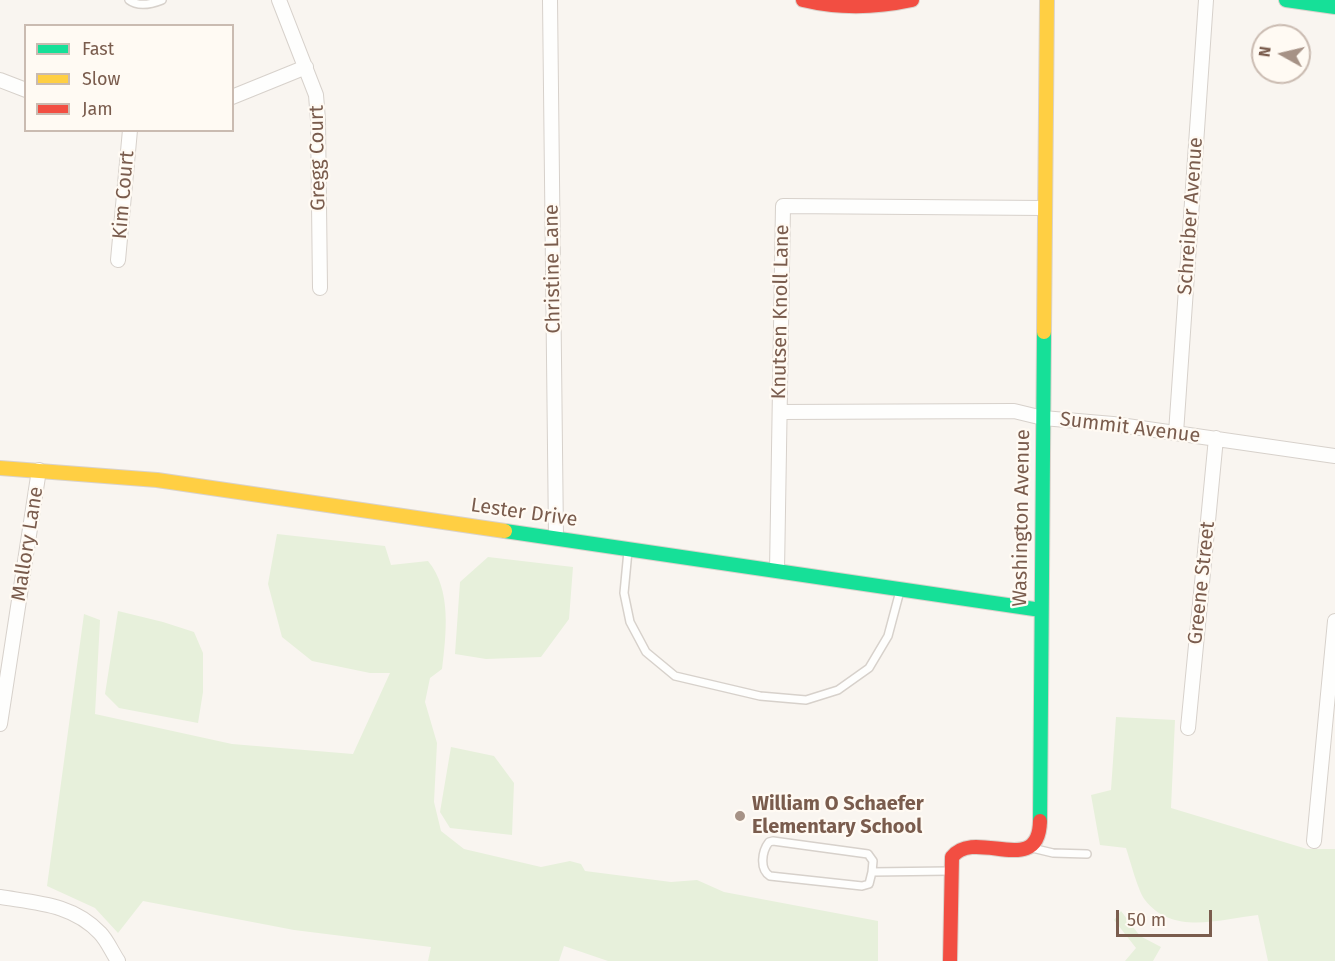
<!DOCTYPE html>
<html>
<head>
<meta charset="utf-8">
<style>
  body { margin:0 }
  #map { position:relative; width:1335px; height:961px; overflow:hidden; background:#f9f5f0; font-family:"Fira Sans",sans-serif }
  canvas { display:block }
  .legend { position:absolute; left:24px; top:24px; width:210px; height:108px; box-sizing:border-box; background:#fffaf3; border:2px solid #cabbb1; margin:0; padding:8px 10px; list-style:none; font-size:18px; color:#7a5c4d }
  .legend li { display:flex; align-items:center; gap:12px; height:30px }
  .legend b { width:30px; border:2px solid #cabbb1 }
  .north { position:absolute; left:1251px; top:24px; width:60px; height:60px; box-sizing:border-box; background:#fffaf3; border:2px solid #cabbb1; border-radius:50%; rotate:278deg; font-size:16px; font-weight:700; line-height:24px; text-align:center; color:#7a5c4d }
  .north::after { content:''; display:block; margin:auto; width:21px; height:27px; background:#a69286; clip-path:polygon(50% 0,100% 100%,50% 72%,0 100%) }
  .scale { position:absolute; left:1116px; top:910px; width:96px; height:27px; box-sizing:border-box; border:3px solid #7a5c4d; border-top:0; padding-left:8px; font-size:18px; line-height:21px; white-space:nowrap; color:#7a5c4d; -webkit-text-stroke:4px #fffaf3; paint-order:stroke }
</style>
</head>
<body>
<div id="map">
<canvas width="1335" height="961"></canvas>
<ul class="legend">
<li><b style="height:8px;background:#16e098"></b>Fast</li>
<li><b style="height:8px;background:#ffcf43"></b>Slow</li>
<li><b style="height:8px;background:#f24e42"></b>Jam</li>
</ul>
<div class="north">N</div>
<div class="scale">50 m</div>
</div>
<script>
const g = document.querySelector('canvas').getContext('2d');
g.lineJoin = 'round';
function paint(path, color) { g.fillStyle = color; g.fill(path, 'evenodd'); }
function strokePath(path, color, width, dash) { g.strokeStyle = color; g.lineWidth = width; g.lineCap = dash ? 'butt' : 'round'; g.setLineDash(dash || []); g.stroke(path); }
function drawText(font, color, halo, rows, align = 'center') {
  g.font = font + ' "Fira Sans",sans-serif'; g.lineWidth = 4.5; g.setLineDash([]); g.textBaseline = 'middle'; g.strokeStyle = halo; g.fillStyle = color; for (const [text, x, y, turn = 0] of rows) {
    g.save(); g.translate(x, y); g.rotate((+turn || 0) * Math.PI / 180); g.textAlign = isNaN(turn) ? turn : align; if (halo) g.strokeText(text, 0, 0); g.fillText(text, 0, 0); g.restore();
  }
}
const green = new Path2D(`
  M277,534L385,546L391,565L428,561C452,590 446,634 442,669L430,678L425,702L437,743L434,802L441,831L464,849L541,867L570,861L581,864L585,871L671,882L697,880L724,892L878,921V961H608L564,946L559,961H428L431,947L294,930L143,901L118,933L95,908L47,886L84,614L100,620L95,714L232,744L353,754L390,673H370L312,661L282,637L268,584Z
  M488,557L573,567L569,619L541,657L486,659L455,654L460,582Z
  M118,611L163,622L194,632L203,653V692L198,723L119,708L105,694Z
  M1116,717L1175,720L1171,808L1307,849H1335V961H1268L1258,915C1220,919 1173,936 1145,900C1138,891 1130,860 1126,848L1100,845L1091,795L1111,790Z
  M451,747L494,756L514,783L512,835L450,828L440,812Z
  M1121,911L1140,936L1161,947L1153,961H1125L1136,948L1114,920Z`);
const lane = new Path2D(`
  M129,0C138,7 152,4 162,0
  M628,551L624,593L630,622L646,652L675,676L760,696L806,700L838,690L869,668L888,636L900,591
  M1032,848L1053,853L1087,854
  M872,872L873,861L868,854L773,841L769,842C762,851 759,869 770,876L862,886L869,884L872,872L950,871`);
const street = new Path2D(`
  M279,0L316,95L318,120L320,288
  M550,0L556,537
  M0,80L26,90
  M232,97L306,67
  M118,260L130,130
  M780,412L1014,411L1043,418L1113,424L1335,456
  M1176,433L1206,0
  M777,571L783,206L1044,208
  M0,724L39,470
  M1188,728L1216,438
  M1314,841L1335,621
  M0,897C37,903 73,904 100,933C107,940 112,952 118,961`);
const fast = new Path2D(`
  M1286,0L1335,7
  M505,531L1041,610
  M1040,821L1044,332`);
const slow = new Path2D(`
  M1044,332L1047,0
  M0,468L157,480L505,531`);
const jam = new Path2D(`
  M803,0C840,9 875,8 912,0
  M950,961L952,857C975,827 1039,879 1040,821`);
const markers = [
  [740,816,6,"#a69286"]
];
const streetNames = [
  ["Gregg Court",318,158,-91],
  ["Kim Court",124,195,-85],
  ["Schreiber Avenue",1191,216,-86],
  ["Christine Lane",553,269,-91],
  ["Knutsen Knoll Lane",781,312,-89],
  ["Summit Avenue",1130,428,7],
  ["Lester Drive",524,513,8],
  ["Washington Avenue",1022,518,-89],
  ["Mallory Lane",28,544,-81],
  ["Greene Street",1202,583,-84]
];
const poiNames = [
  ["William O Schaefer",752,804],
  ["Elementary School",752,827]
];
paint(green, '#e7f0db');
strokePath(lane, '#d7d1cb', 10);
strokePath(street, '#d7d1cb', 16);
strokePath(fast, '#d9d2cb', 16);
strokePath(slow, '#d9d2cb', 16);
strokePath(jam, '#d9d2cb', 16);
strokePath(lane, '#fefefd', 7);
strokePath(street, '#fefefd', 14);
strokePath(fast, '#16e098', 14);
strokePath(slow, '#ffcf43', 14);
strokePath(jam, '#f24e42', 14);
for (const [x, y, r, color] of markers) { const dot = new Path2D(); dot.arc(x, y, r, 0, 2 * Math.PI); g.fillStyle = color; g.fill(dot); strokePath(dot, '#fffaf3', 2); }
drawText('20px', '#7a5c4d', '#fffaf3', streetNames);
drawText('bold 20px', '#7a5c4d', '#fffaf3', poiNames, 'left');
</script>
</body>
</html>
